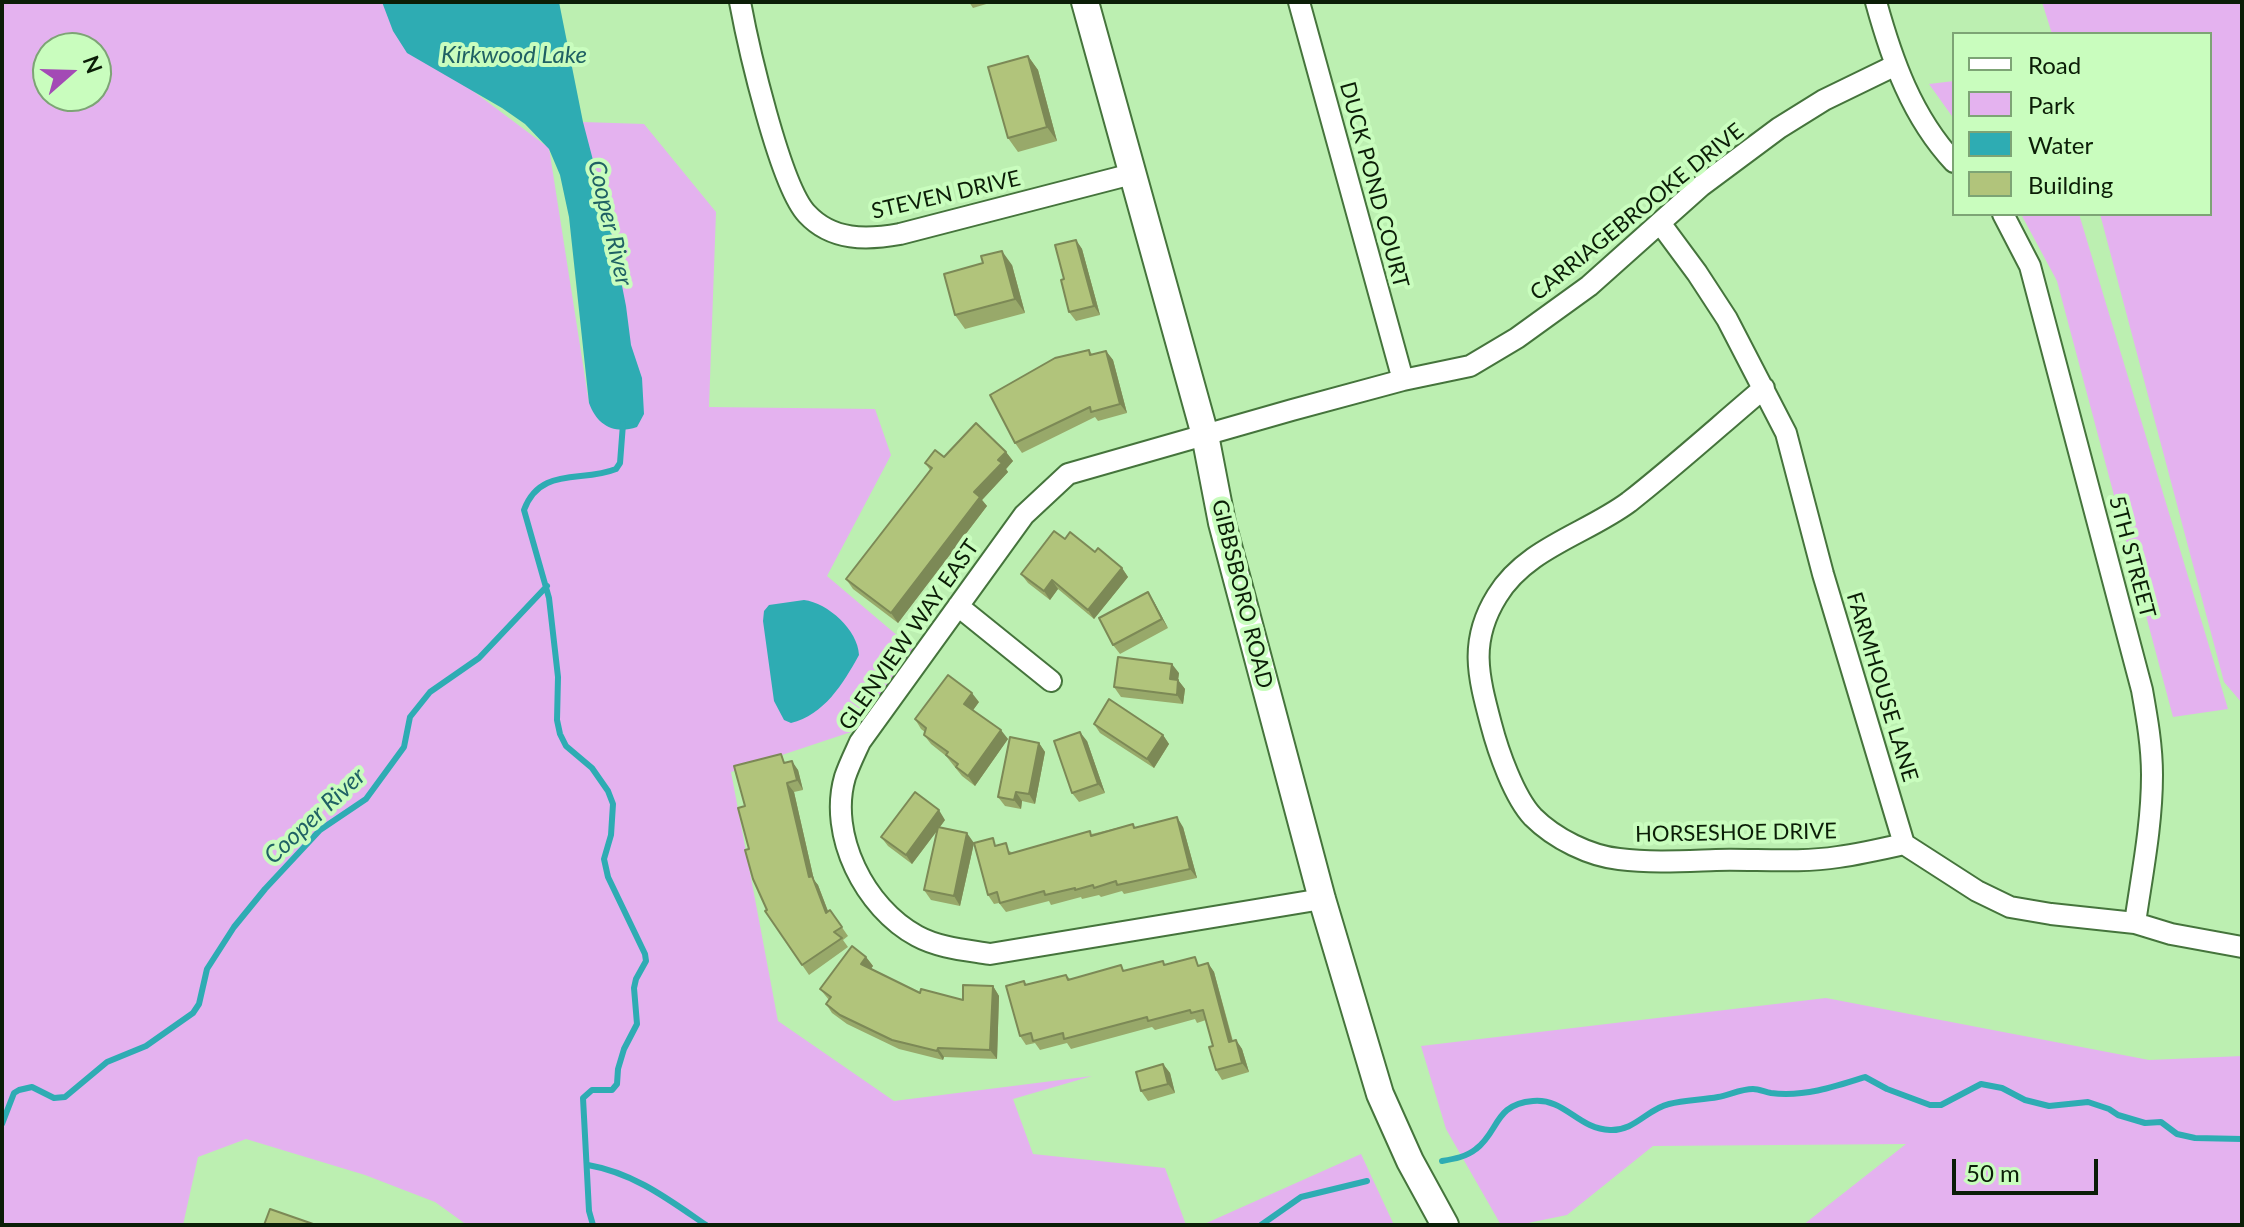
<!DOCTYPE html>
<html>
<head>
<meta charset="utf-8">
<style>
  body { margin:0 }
  #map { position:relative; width:2244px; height:1227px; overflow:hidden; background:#bcefb1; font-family:Lato,sans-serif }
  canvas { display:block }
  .frame { position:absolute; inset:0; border:4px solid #0b1e07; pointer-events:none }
  .legend { position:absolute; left:1952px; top:32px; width:260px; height:184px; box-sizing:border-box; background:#c9fdbe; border:2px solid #7da475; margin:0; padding:10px 14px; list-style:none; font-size:24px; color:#0b1e07 }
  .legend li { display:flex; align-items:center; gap:16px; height:40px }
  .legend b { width:40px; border:2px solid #7da475 }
  .north { position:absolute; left:32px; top:32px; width:80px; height:80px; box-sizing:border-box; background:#c9fdbe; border:2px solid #7da475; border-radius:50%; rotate:70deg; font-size:22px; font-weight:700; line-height:32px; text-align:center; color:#0b1e07 }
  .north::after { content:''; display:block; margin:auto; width:28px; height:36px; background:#a34ab5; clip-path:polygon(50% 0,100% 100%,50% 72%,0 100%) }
  .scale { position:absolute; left:1952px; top:1159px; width:146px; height:36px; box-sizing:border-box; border:4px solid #0b1e07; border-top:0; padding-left:10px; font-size:24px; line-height:28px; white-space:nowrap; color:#0b1e07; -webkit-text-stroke:6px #c9fdbe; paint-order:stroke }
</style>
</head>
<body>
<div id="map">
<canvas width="2244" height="1227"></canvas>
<div class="frame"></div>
<ul class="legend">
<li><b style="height:10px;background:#fff"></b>Road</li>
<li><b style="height:22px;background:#e4b2ef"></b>Park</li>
<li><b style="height:22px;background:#2eacb3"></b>Water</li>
<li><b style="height:22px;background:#b1c47b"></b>Building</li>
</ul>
<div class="north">N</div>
<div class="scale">50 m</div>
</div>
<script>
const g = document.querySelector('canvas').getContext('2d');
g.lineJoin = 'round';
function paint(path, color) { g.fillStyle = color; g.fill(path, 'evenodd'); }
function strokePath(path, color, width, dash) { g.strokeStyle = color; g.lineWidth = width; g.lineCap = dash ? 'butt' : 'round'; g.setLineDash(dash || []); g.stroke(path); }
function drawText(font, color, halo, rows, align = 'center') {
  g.font = font + ' Lato,sans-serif'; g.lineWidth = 8; g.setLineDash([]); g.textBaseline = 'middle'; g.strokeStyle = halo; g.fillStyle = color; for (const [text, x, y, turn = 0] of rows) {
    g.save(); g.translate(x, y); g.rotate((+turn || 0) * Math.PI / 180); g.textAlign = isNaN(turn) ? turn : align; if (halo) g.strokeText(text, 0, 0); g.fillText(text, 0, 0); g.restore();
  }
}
const green = new Path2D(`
  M2,2H384L393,31L549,148L589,403L583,122L644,124L716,212L709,407L875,409L891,455L827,576L918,653L866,727L731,772L778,1021L894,1101L1092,1076L1013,1099L1033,1154L1165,1168L1186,1225H467L435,1202L365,1175L246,1139L198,1157L183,1225H2ZM48,48H96V96H48Z
  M2042,2H2242V703L2224,682L2100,214H2210V34H2052Z
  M1954,81V119L1929,84Z
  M2021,214H2079L2228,709L2173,717L2057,281Z
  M1826,998L2149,1060L2242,1056V1225H1803L1906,1144L1653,1146L1567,1215L1518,1225H1501L1446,1129L1421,1046Z
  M1361,1154L1394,1225H1202Z`);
const water = new Path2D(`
  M382,2H559L583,122L610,225L626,306L631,345L642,378L644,414L637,427C614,435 597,425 589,403L569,217L560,175L549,149L525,124L502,108L407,53L393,31Z
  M804,600C828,603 858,630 859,655C843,684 824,715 791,723L784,720L774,701L763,621L764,611L769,605Z`);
const stream = new Path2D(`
  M2,1124L14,1093L19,1090L32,1087L54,1098L65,1097L107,1062L146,1046L193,1013L199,1004L207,969L234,927L265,889L320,830L366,799L404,747L410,717L430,692L479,658L547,586
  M1442,1161C1454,1159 1466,1157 1476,1149C1499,1132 1494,1104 1533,1101C1565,1098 1578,1129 1610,1130C1635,1131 1647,1109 1669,1104C1685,1100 1702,1100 1718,1097C1729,1095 1741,1089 1753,1089C1759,1089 1765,1092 1771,1093C1804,1097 1834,1087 1865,1077L1887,1089L1930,1105H1941L1981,1084L2002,1088L2025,1100L2049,1106L2088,1102L2109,1109L2118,1115L2145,1123L2161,1122L2177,1134L2195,1138L2242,1139
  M588,1165C634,1173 668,1199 706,1225
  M593,1225L589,1211L583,1098L592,1090H612L617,1084L618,1069L624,1049L637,1024L634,988L636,979L646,961L645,954L608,877L604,859L611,835L613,804L608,791L592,768L566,746L560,734L557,720L558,677L549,598L524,510C540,466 582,483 616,469L620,463L623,424
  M1261,1225L1301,1197L1367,1181`);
const minor = new Path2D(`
  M740,2C748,45 780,186 807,214C832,241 867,240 900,234L1132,174
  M1299,2L1403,380
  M1876,2C1892,60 1912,117 1954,162
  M2003,214L2030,266L2142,690C2147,718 2152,746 2152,775C2152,825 2142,874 2135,923
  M1660,223L1697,273L1727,319L1786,433L1823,574L1904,844L1977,891L2010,907L2051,914L2135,923L2171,934L2242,947
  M1764,388C1719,426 1675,466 1629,502C1586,534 1526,548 1497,596C1469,641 1478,675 1491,724C1498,751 1514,797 1533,817C1555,839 1590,856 1619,859C1651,863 1684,861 1716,860C1756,859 1799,863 1838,857C1860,854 1882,849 1904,844
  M958,606L1051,681
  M1322,899L990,954C966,950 939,948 917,936C865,908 828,835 845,777C849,765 855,753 860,742L1024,515L1068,474L1292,410L1403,380L1470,366L1517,338L1589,286L1701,186L1779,128L1824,100L1896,65`);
const tertiary = new Path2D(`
  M1085,2L1205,435L1222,523L1322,899L1380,1094L1410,1161L1445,1225`);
const wall = new Path2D(`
  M969,2H993L973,8Z
  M1028,56L1038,70L1057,141L1018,152L1008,138Z
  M1076,240L1082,249L1100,315L1076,321L1069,312L1064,279Z
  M1012,265L1025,313L965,329L955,315Z
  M1089,350L1092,354L1106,351L1113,360L1127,413L1098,421L1095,417L1022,453L1015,443Z
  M1006,452L1013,461L1006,469L1008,472L982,500L987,506L898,623L853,589L846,579L930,470L925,463L944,457Z
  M1065,539L1095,552L1122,568L1128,577L1094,619L1058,589L1050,600L1028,583L1021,574Z
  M1154,602L1168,628L1120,654L1113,645Z
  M1179,673L1178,680L1185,689L1183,704L1121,697L1114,687Z
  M979,702L973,710L1008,739L975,786L962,776L946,756L931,744L924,735L925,732L921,729L915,719Z
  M1094,724L1163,735L1169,744L1154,768L1100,733Z
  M1087,741L1105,793L1079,802L1072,793Z
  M1039,743L1045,752L1035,804L1022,801L1021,809L1005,806L998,797Z
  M787,762L798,770L803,790L794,792L814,880L818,885L828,911L830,910L848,936L843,940L848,947L809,975L765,911L767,910L749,849L745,806Z
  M945,820L940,827L974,843L960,906L931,900L924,890L937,831L912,864L888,846L881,837Z
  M1133,824L1135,828L1183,827L1197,878L1124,894L1122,891L1101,897L1099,895L1082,899L1081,897L1051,905L1049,901L1006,912L999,903L994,904L988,895L998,845L1013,853Z
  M866,957L873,966L871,969L920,993L963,1000L993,986L999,996L997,1059L944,1057L943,1060L899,1049L847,1024L832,1013L826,1004L829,1000L820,989Z
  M1208,963L1214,972L1233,1041L1236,1040L1242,1049L1249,1072L1222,1080L1216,1070L1213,1046L1206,1020L1197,1023L1195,1019L1155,1030L1152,1027L1071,1049L1067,1043L1040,1050L1035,1043L1026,1045L1020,1036L1024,981L1027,985L1066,975L1070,979L1166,964L1201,965Z
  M1163,1064L1170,1073L1175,1093L1148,1101L1141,1091Z`);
const shadedWall = new Path2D(`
  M1028,56L1038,70L1057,141L1047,127Z
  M1076,240L1082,249L1100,315L1094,306Z
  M1002,251L1012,265L1025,313L1015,299Z
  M1106,351L1113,360L1127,413L1120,404Z
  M1006,452L1013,461L1006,469L1008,472L982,500L987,506L898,623L891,613L974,492Z
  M1122,568L1128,577L1094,619L1088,610Z
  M1052,580L1058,589L1050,600L1044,591Z
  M1148,592L1154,602L1168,628L1162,619Z
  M1172,664L1179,673L1177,688L1170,679Z
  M1178,680L1185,689L1183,704L1177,695Z
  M972,693L979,702L971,713L964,704Z
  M1001,730L1008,739L975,786L968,776Z
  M1080,732L1087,741L1105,793L1098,784Z
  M1163,735L1169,744L1154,768L1147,759Z
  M1039,743L1045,752L1035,804L1029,794Z
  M792,761L798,770L803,790L797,780Z
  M787,783L794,792L814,880L818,885L832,922L826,913L809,877Z
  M1016,792L1022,801L1021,809L1014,800Z
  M939,810L945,820L912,864L906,855Z
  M1177,817L1183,827L1197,878L1190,869Z
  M967,833L974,843L960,906L954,896Z
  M866,957L873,966L867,973L861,964Z
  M1208,963L1214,972L1235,1051L1229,1042Z
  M993,986L999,996L997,1059L990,1050Z
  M1236,1040L1242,1049L1249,1072L1242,1063Z
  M938,1048L944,1057L943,1060L937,1051Z
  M1163,1064L1170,1073L1175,1093L1168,1084Z`);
const building = new Path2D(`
  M1028,56L1047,127L1008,138L988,67Z
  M1076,240L1094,306L1069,312L1061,280L1064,279L1055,245Z
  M1002,251L1015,299L955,315L944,274L983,263L981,256Z
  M1089,350L1090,355L1106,351L1120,404L1091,412L1090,407L1015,443L990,395L1055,358Z
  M976,423L1006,452L998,460L1002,463L974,492L980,497L891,613L846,579L932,468L925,463L935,450L944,457Z
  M1054,531L1065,539L1070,532L1095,552L1098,548L1122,568L1088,610L1052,580L1044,591L1021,574Z
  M1148,592L1162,619L1113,645L1099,618Z
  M1118,657L1172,664L1170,679L1178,680L1177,695L1114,687Z
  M948,675L972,693L964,704L1001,730L968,776L956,767L958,764L946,755L948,752L924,735L926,728L915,719Z
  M1109,699L1163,735L1147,759L1094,724Z
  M1080,732L1098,784L1072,793L1054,741Z
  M1010,737L1039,743L1029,794L1016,792L1014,800L998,797Z
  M781,754L784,763L792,761L797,780L787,783L809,877L812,876L826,913L830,910L842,927L834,932L842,938L802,965L765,911L767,910L753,879L745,850L749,849L738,808L745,806L734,766Z
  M915,792L939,810L906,855L881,837Z
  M1177,817L1190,869L1117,885L1116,881L1094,888L1093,885L1075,890V888L1045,895L1044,891L1000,903L997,892L988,895L974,843L993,838L995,846L1006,843L1009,854L1090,831L1091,836L1133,824L1134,828Z
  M938,827L967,833L954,896L924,890Z
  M852,946L866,957L861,964L920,993L921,989L963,1000V985L993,986L990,1050L938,1048L937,1051L892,1040L840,1015L826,1004L831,997L820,989Z
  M1195,957L1198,966L1208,963L1229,1042L1236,1040L1242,1063L1216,1070L1209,1047L1213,1046L1203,1010L1191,1013L1190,1010L1148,1021L1147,1017L1064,1039L1063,1033L1033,1041L1031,1033L1020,1036L1006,986L1024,981L1025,985L1066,975L1068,980L1121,965L1123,971L1163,961L1164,965Z
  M1163,1064L1168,1084L1141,1091L1136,1072Z
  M270,1209L316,1225H264Z`);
const streetNames = [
  ["DUCK POND COURT",1374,185,75],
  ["STEVEN DRIVE",946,195,-13],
  ["CARRIAGEBROOKE DRIVE",1637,212,-39],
  ["5TH STREET",2132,557,75],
  ["GIBBSBORO ROAD",1242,594,76],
  ["GLENVIEW WAY EAST",909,635,-55],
  ["FARMHOUSE LANE",1882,687,73],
  ["HORSESHOE DRIVE",1736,833,-1]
];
const waterNames = [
  ["Kirkwood Lake",514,55],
  ["Cooper River",610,223,77],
  ["Cooper River",315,816,-43]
];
paint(green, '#e4b2ef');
paint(water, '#2eacb3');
strokePath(stream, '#2eacb3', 6);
strokePath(minor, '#45743c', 24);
strokePath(tertiary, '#45743c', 30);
strokePath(minor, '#fff', 20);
strokePath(tertiary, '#fff', 26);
paint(wall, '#98a96a');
paint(shadedWall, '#7c8956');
paint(building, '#b1c47b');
strokePath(building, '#7c8956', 2);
drawText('22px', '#0b1e07', '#c9fdbe', streetNames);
drawText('italic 24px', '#1f6164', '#c9fdbe', waterNames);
</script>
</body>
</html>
